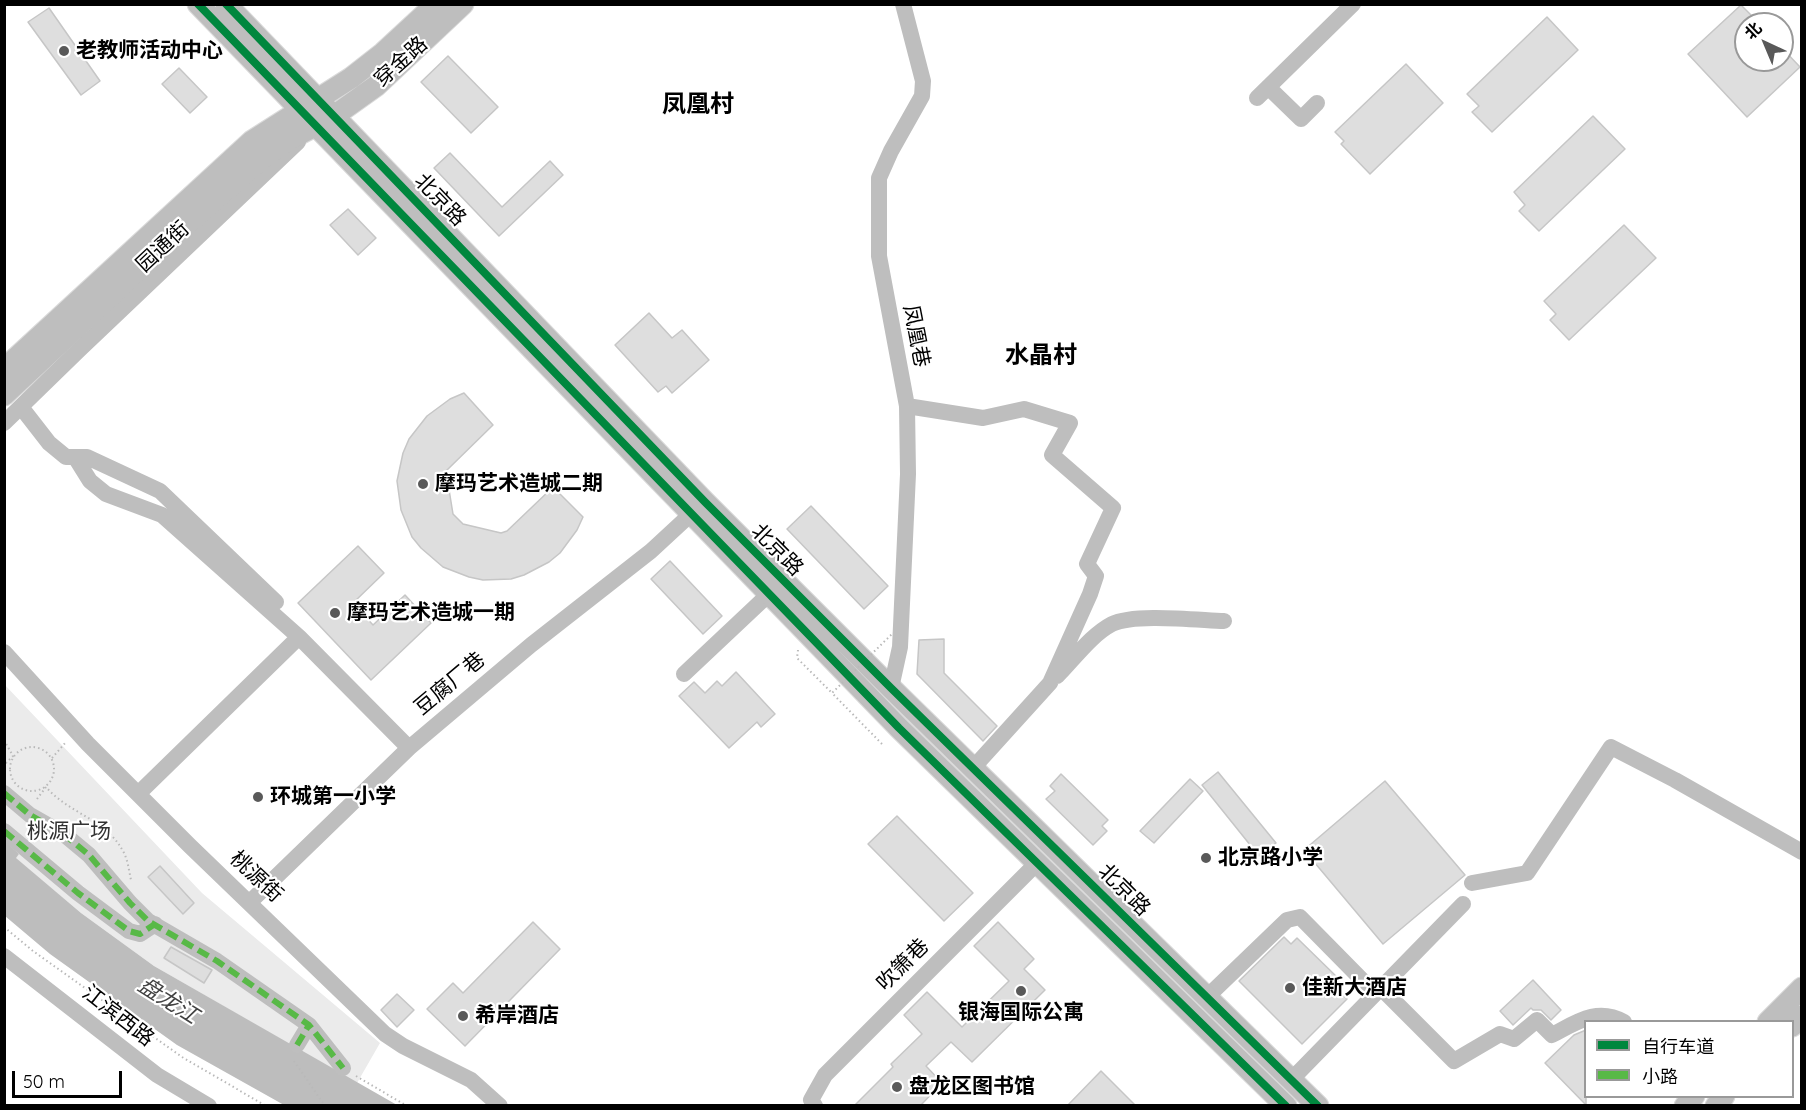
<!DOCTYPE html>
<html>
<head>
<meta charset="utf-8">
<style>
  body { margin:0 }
  #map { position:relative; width:1806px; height:1110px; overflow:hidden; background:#fff; font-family:Quicksand,"Noto Sans SC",sans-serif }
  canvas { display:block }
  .frame { position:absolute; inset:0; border:6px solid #000; pointer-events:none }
  .legend { position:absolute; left:1584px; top:1020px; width:210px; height:78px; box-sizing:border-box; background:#fff; border:2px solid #999; margin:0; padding:8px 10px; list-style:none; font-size:18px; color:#000 }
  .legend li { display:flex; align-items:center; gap:12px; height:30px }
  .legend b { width:30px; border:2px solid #999 }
  .north { position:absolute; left:1734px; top:12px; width:60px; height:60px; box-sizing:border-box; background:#fff; border:2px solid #999; border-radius:50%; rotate:316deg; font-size:16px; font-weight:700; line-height:24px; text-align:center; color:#000 }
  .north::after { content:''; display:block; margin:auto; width:21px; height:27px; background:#595959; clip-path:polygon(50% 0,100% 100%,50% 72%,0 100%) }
  .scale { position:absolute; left:12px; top:1071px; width:110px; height:27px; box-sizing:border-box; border:3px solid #000; border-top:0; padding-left:8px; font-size:18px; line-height:21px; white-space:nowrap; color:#000; -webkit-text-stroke:4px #fff; paint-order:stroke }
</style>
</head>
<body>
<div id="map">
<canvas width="1806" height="1110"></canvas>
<div class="frame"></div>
<ul class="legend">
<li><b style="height:8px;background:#00873e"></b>自行车道</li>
<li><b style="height:8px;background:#58b947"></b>小路</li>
</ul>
<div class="north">北</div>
<div class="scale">50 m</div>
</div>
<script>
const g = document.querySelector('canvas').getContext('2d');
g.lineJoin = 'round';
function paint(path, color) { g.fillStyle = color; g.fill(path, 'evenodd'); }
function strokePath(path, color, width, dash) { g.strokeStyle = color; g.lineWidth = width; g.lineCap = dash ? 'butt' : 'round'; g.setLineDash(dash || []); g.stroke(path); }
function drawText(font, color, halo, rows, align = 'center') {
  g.font = font + ' Quicksand,"Noto Sans SC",sans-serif'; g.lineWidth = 4.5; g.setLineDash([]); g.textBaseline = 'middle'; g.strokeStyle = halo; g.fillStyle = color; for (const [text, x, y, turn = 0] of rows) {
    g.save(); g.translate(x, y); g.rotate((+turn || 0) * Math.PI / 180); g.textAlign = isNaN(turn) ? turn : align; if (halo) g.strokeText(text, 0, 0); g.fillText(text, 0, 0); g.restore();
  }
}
const green = new Path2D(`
  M4,684L202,893L380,1043L357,1083L154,966L81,913L15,858L19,854L5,840Z`);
const water = new Path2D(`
  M4,840L19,854L16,858L81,913L154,966L397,1105H284L177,1045L50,954L5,916Z`);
const building = new Path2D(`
  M1741,5L1760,24H1746V60H1782V48L1800,67L1747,117L1688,54Z
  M49,8L100,81L81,95L28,22Z
  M1547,17L1578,50L1492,132L1472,112L1479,106L1467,94Z
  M448,56L498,107L471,133L421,82Z
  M1406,64L1443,103L1370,174L1341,144L1344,141L1335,132Z
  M179,68L207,97L190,113L162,84Z
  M1593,116L1625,149L1539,231L1519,211L1525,205L1514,192Z
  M450,153L502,207L550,161L563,175L499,236L434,168Z
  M348,209L376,238L358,255L330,225Z
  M1624,225L1656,258L1569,340L1550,320L1556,314L1544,301Z
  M649,313L672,338L682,330L709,360L672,393L666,386L658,392L615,345Z
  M464,393L493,425L446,471L453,514L463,524L501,533L507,531L553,487L583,517L577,530L560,553L549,562L524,575L511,579L483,580L469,577L443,567L421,548L412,537L401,510L397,481L403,453L409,439L427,416L450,399Z
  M811,506L888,586L864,609L787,529Z
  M358,546L384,573L353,603L373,625L405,595L431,623L371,680L298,603Z
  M670,561L722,616L703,634L651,579Z
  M944,639V673L997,726L983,741L917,674L919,640Z
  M736,672L775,714L761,727L757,722L729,748L679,696L694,682L705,693L717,681L722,686Z
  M1218,772L1276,843L1259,856L1202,785Z
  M1061,774L1108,820L1102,826L1107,831L1093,845L1046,799L1055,791L1050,786Z
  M1190,779L1203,791L1154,843L1140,831Z
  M1385,781L1465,875L1383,944L1304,850Z
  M897,816L973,893L944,921L868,844Z
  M160,866L194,903L183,914L148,877Z
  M533,922L560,949L465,1046L427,1009L453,983L463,993Z
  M998,922L1034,959L1024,969L1045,990L972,1062L951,1042L926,1066L942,1083L920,1106H854L893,1067L891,1064L922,1034L904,1015L927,992L962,1027L1009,981L974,946Z
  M1284,937L1291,944L1297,938L1339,979L1333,986L1347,999L1302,1044L1239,981Z
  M171,947L212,970L204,983L164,958Z
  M1533,980L1561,1010L1551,1020L1541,1010H1533L1531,1008L1513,1025L1500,1011Z
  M397,994L414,1010L397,1027L381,1010Z
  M1586,1030V1105L1545,1063L1574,1035Z
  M1101,1071L1136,1106H1067Z`);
const path = new Path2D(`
  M798,650L797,658L832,693
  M4,740L13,756L4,765
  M10 769a22 22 0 1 1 44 0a22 22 0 1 1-44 0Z
  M52,758L66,742
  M37,799L46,787C69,814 107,819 124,853C128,861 129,871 131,880
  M4,927L33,951L182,1057L266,1106
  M294,1061L325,1106
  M356,1076L407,1106`);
const minor = new Path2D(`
  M1268,87L1301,119L1317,103
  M1257,98L1353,4
  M907,406L983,418L1024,409L1070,423L1052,455L1113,508L1087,564L1096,576L1090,594L1050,683L973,768
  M21,407L49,443L66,457H87L160,491L276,602
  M4,423L79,350L298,142
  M75,457L90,481L106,494L162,515L299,637L409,748
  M4,652L88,744L190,846L385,1034L403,1046L471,1080L500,1106
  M684,674L769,594
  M1057,676C1074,659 1091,635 1112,624C1134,613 1197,620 1224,621
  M891,688L900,647L908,474L907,406L879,256V178L891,151L922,96L923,81L903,4
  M4,793L30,815L65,835L89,855L130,903L148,921L217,961L309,1025L343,1068
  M138,794L299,637
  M4,831L78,893L129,931L140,934L155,924
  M1472,883L1527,873L1611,747L1675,780L1802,852
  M250,902L409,748L531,645L651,551L691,514
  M4,956L157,1075L209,1106
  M1381,988L1454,1061L1500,1034L1514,1039L1537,1020L1552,1035C1577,1022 1597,1007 1624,1022
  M1207,997L1287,920L1300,917L1368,986
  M297,1045L309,1025
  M1291,1080L1463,904
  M815,1106L811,1100L825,1075L1038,862`);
const major = new Path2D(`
  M198,4L899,728L1286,1106
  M226,4L705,502L891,688L1318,1106
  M4,369L252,141L351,78L383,53L436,4
  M4,395L193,219L260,160L290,139L334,116L376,86L463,4
  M1768,1022L1802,988
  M1792,1026L1802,1016
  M1685,1106L1694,1096
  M1716,1106L1724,1096`);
const pathBridge = new Path2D(`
  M882,744L832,693L892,634`);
const quiet = new Path2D(`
  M4,793L30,815L65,835L89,855L130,903L148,921L217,961L309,1025L343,1068
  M4,831L78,893L129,931L140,934L155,924
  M297,1045L309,1025`);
const cycleway = new Path2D(`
  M198,4L899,728L1286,1106
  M226,4L705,502L891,688L1318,1106`);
const markers = [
  [64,51,6,"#595959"],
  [423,484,6,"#595959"],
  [335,613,6,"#595959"],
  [258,797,6,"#595959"],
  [1206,858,6,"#595959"],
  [1290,988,6,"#595959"],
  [1021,991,6,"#595959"],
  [463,1016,6,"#595959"],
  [897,1087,6,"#595959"]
];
const poiNames = [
  ["老教师活动中心",76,51],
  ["摩玛艺术造城二期",435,484],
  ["摩玛艺术造城一期",347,613],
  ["环城第一小学",270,797],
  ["北京路小学",1218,858],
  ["佳新大酒店",1302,988],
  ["银海国际公寓",1021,1013,"center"],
  ["希岸酒店",475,1016],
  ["盘龙区图书馆",909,1087]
];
const streetNames = [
  ["穿金路",401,62,-42],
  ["北京路",440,200,46],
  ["园通街",163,247,-43],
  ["凤凰巷",916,336,79],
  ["北京路",777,550,45],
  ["豆腐厂巷",450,684,-40],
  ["桃源街",256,877,43],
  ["北京路",1124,890,45],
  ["吹箫巷",903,965,-45],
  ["江滨西路",118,1016,38]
];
const parkNames = [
  ["桃源广场",69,832]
];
const waterNames = [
  ["盘龙江",168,1001,32]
];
const quarterNames = [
  ["凤凰村",698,105],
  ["水晶村",1041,356]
];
paint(green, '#ebebeb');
paint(water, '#bdbdbd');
paint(building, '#dedede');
strokePath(building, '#c6c6c6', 1.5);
strokePath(major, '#dbdbdb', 23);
strokePath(path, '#b9b9b9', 2, [1.5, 3]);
strokePath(minor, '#bebebe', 16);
strokePath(major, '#bebebe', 21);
strokePath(pathBridge, '#b9b9b9', 2, [1.5, 3]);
strokePath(quiet, '#58b947', 6, [12, 6]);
strokePath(cycleway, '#00873e', 8);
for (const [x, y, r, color] of markers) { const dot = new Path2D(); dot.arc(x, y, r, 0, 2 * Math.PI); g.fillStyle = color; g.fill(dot); strokePath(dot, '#fff', 2); }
drawText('bold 21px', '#000', '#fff', poiNames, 'left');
drawText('21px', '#000', '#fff', streetNames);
drawText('21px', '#313131', '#fff', parkNames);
drawText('italic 22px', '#424242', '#fff', waterNames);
drawText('bold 24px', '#000', '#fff', quarterNames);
</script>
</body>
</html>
